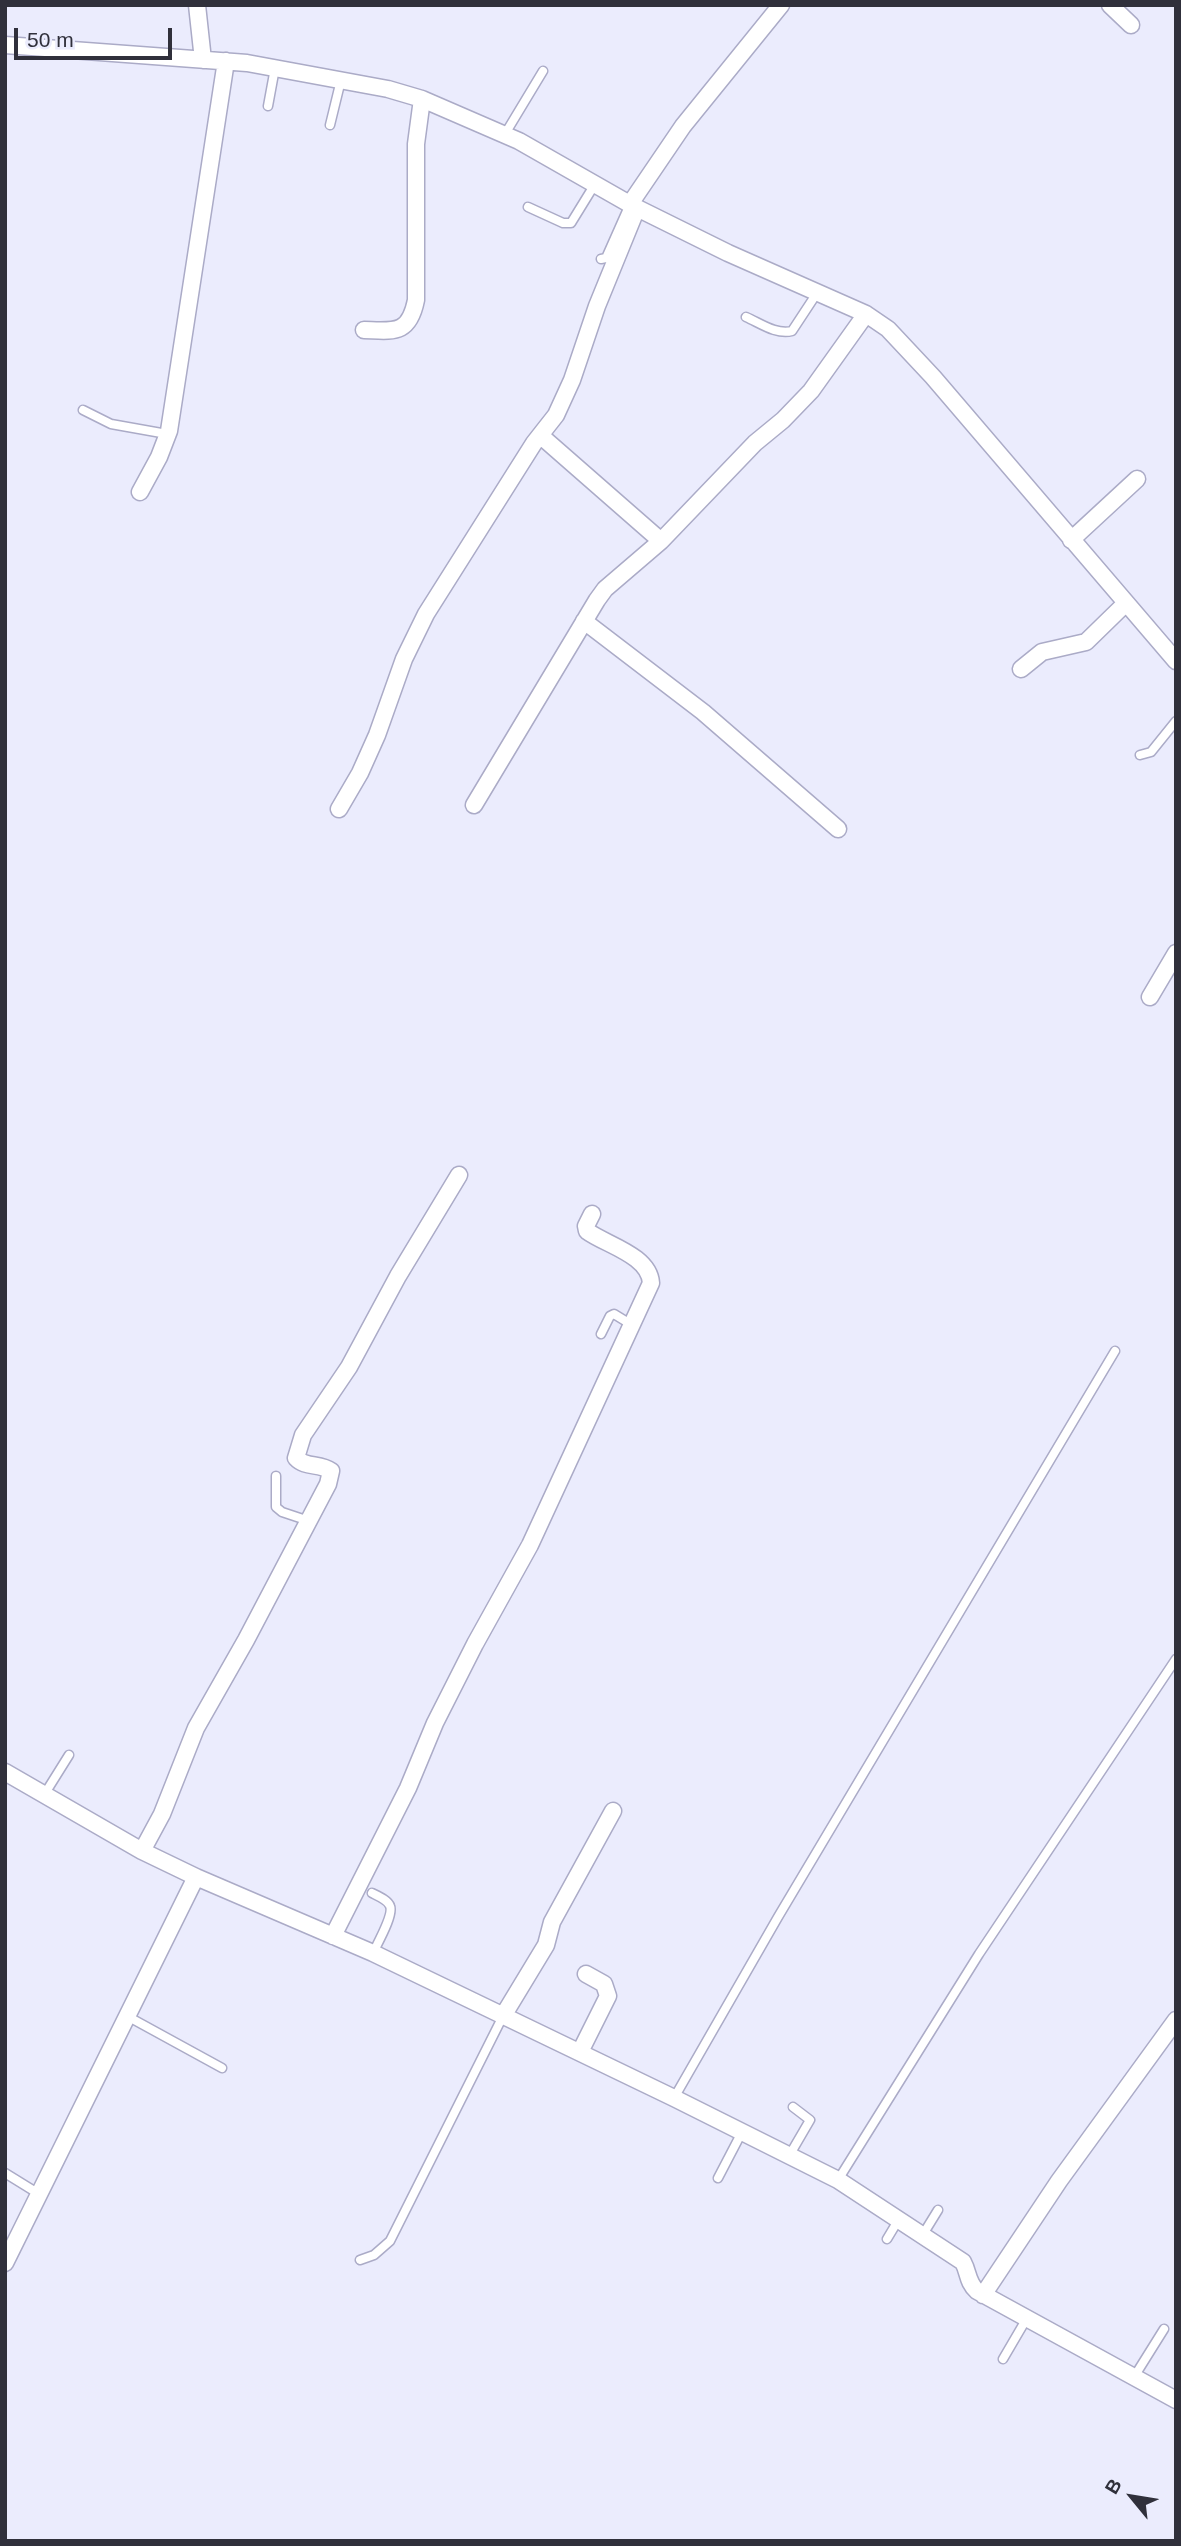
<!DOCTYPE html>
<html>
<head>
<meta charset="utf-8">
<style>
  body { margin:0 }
  #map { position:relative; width:1181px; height:2546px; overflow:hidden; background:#ebecfd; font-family:Arial,sans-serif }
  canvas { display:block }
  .frame { position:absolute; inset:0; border:7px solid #30303b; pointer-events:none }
  .north { position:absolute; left:1097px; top:2462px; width:70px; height:70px; -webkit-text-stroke:5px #ebecfd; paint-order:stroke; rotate:300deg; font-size:19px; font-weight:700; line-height:28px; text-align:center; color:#30303b }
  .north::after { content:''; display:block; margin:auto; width:24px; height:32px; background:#30303b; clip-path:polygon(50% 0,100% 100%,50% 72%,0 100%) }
  .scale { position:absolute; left:14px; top:28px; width:158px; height:32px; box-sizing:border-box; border:4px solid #30303b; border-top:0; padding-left:9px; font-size:21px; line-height:24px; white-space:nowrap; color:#30303b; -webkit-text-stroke:5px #ebecfd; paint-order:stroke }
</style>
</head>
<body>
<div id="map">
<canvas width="1181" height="2546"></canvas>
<div class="frame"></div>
<div class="north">B</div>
<div class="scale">50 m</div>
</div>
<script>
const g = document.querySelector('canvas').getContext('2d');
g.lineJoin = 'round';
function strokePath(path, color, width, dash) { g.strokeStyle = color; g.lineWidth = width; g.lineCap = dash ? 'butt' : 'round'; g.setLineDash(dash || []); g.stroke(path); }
const lane = new Path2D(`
  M268,106L275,68
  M330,125L341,80
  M505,134L543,71
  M528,207L563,223H571L595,184
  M601,259L606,258L630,204
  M746,317C760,323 776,335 792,331L817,293
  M83,410L111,424L167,434
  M1140,755L1151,752L1176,721
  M601,1334L610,1316L614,1314L632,1325
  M276,1476V1507L282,1512L309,1521
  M44,1795L69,1755
  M372,1893C378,1896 388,1900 390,1906C394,1915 377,1944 373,1953
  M127,2016L222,2068
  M674,2098L778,1917L1115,1351
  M789,2156L810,2120L793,2107
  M5,2173L39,2194
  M718,2178L742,2132
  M838,2180L979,1954L1176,1659
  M922,2236L938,2210
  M887,2239L899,2219
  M360,2260L374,2255L390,2241L503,2016
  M1003,2359L1027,2318
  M1134,2377L1164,2329`);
const street = new Path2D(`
  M197,5L203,60
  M1110,5L1131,25
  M5,45L247,63L388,89L422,99L519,141L633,206L728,253L866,314L888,329L933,377L1176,661
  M630,204L683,126L781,5
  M364,330C394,331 409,335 416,300V144L422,99
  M541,436L661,541
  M140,492L159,457L169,431L226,61
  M1071,540L1137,479
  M584,621L703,712L838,829
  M1021,669L1042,652L1086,642L1125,604
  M474,805L597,600L605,589L661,541L755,443L783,420L811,391L866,314
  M339,809L360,773L377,735L404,659L426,614L534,443L556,415L572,380L597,306L637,208
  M1150,997L1176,953
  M5,1772L142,1851L196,1877L5,2263
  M142,1851L162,1814L196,1728L246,1640L328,1484L331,1471C320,1463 305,1468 296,1458L303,1435L349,1367L398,1276L459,1175
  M196,1877L373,1953L674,2098L838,2180L963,2262C969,2273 967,2282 977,2291L1176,2400
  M333,1936L408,1788L435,1723L475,1644L530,1545L651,1283C649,1255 606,1245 587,1231L586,1226L592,1214
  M503,2016L546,1945L552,1922L613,1811
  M580,2052L608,1996L604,1984L586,1974
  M983,2295L1059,2181L1176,2020`);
strokePath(lane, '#ababc7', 11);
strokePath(street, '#ababc7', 19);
strokePath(lane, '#fff', 8);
strokePath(street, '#fff', 16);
</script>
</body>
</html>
